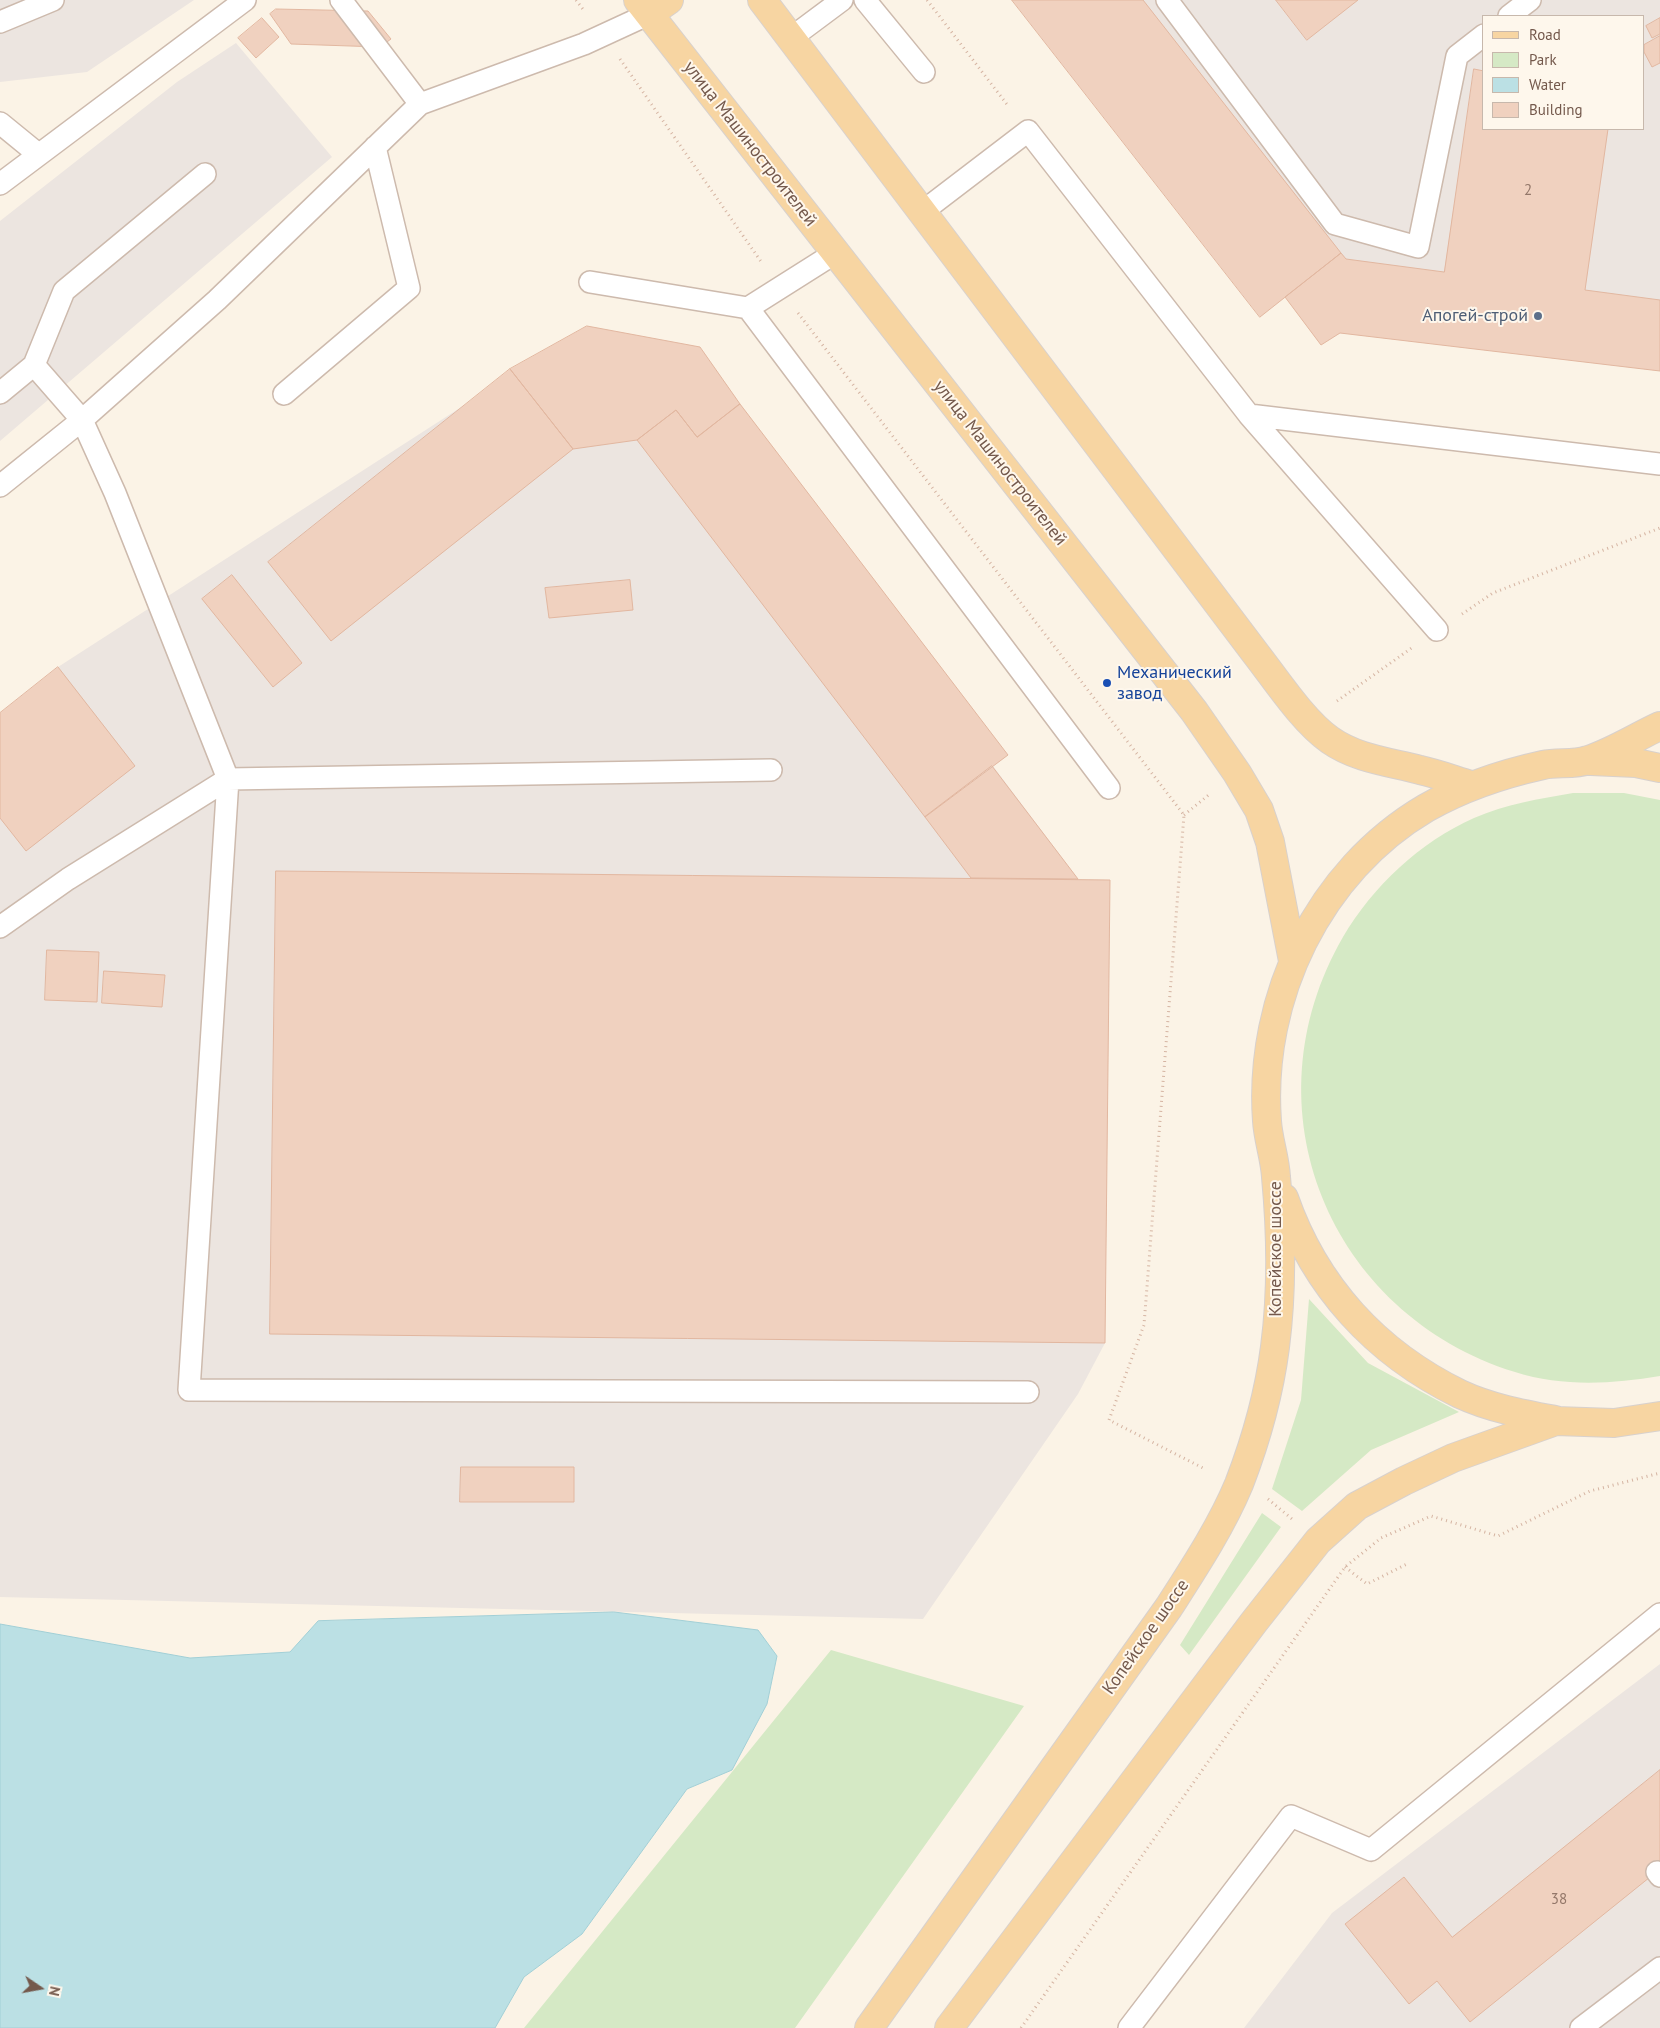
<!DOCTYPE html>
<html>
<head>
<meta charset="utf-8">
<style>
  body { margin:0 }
  #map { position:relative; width:1660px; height:2028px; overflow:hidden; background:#fbf3e6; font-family:"PT Sans",sans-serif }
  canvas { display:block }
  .legend { position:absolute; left:1482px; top:15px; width:162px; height:115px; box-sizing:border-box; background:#fef7ec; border:1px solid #c7b8ac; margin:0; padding:6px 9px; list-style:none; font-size:15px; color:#74594c }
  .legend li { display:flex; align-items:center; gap:10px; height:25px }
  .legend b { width:25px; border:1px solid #c7b8ac }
  .north { position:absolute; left:15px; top:1963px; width:50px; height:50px; -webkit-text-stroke:4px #fef7ec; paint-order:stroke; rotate:102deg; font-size:14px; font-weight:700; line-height:20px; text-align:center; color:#74594c }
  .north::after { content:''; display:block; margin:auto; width:18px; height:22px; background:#74594c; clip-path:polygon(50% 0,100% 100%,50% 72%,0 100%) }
</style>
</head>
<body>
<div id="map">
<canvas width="1660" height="2028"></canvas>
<ul class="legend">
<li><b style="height:6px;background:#f7d5a2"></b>Road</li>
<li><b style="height:14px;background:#d5e9c5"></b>Park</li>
<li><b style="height:14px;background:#bbe0e4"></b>Water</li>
<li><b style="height:14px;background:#f0d1bf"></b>Building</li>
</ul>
<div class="north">N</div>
</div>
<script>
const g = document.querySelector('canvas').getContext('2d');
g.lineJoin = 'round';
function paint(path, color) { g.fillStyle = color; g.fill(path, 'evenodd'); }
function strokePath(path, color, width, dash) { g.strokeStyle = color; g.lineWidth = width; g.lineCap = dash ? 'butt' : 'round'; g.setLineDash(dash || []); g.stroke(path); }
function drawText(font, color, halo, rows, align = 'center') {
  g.font = font + ' "PT Sans",sans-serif'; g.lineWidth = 4; g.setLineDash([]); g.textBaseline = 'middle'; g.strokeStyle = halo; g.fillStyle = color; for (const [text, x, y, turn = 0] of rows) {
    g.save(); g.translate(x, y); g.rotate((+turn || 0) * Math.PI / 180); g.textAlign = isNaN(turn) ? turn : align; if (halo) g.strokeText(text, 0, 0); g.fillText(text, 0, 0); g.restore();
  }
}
const industrial = new Path2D(`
  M0,0H194L87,72L0,82Z
  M1012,0H1660V371L1340,333L1321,345L1285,297L1260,317ZM1484,16H1644V129H1484Z
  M236,43L332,157L0,441V221L177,82Z
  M587,326L700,347L740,404L1008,755L993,766L1078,879L1110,880L1105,1343L1078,1394L923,1619L0,1597V713L58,667Z
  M1660,1664V2028H1244L1332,1913Z`);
const green = new Path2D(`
  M1573,793H1624L1660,800V1376C1612,1384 1562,1387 1515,1372C1329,1314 1244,1108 1343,937C1373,886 1420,842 1474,818C1506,804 1539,799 1573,793Z
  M1309,1299L1368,1363L1459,1412L1371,1450L1302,1511L1272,1489L1301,1400Z
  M1262,1513L1281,1527L1189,1655L1180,1645Z
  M831,1650L1024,1706L795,2028H524Z`);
const water = new Path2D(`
  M614,1612L758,1630L777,1656L767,1704L732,1770L687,1789L582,1934L524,1977L495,2028H0V1624L190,1658L290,1652L318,1621Z`);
const building = new Path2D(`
  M1012,0H1143L1341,253L1260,317Z
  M1276,0H1358L1307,40Z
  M276,9L368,11L391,39L380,47L291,44L270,14Z
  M262,18L279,37L256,58L238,38Z
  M1660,18V34L1652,38L1646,26Z
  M1660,36V63L1652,67L1644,52V45Z
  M1474,69L1484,71V129H1608L1585,290L1660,300V371L1340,333L1321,345L1285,297L1341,253L1346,259L1444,272Z
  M587,326L700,347L740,404L697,437L676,410L637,440L573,449L510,369Z
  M510,369L573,449L331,641L268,562Z
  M740,404L1008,755L925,817L637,440L676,410L697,437Z
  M232,575L302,663L273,687L202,599Z
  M630,580L633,610L549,618L545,588Z
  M58,667L135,766L26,851L0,818V713Z
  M992,766L1078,879L971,878L925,817Z
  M276,871L1110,880L1105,1343L270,1334Z
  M47,950L99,952L97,1002L45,1000Z
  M104,971L165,975L162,1007L102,1003Z
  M461,1467H574V1502H460Z
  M1660,1770V1869L1470,2022L1437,1981L1409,2004L1345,1924L1404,1877L1452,1937Z`);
const path = new Path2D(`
  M576,0L585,12
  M927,0L1009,107
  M620,59L762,263
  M798,313L1184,815L1144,1325L1109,1420L1203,1468
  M1462,614L1493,593L1660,528
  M1337,701L1413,647
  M1184,815L1211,793
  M1268,1499L1292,1519
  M1345,1567L1367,1584L1407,1564
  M1021,2028L1345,1567L1381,1538L1431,1516L1498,1536L1590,1491L1660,1473`);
const service = new Path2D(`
  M341,0L420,104
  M865,0L924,72
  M1167,0L1335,224L1418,247L1457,56L1484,35
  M1509,16L1530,0
  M0,22L53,0
  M791,38L842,0
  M0,123L38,154
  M0,184L245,0
  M922,212L1028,131L1249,415L1437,630
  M590,282L748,308L835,253
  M748,308L1109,788
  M34,365L82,420L115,493L228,779L189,1390L1028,1392
  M0,393L34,365L64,291L205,174
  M284,394L409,288L375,147
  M1249,415L1660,464
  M0,486L82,420L217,300L420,104L584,44L649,14
  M0,927L68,879L228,779L771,770
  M1657,1872L1660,1876
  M1129,2028L1291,1816L1371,1850L1660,1614
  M1581,2028L1660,1968`);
const primary = new Path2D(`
  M638,0L1194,711L1237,773L1259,810L1270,842L1293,961
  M762,0L1256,654C1277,681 1303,721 1330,740C1357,759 1390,762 1420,770C1438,774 1454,780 1471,785
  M649,14L669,0
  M1591,761L1636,763L1660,768
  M1284,1198C1315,1287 1376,1353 1460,1394C1490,1408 1523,1414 1555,1420
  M869,2028L1169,1607C1194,1568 1221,1527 1239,1484C1256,1440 1269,1394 1275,1347C1282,1293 1281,1230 1276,1177C1275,1158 1268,1139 1267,1121C1258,997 1319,871 1426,808C1463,787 1502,774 1543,765C1558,762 1574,765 1588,760C1611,753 1638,736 1660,726
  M949,2028L1254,1622L1318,1541L1357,1506L1404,1481L1453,1458L1556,1421L1614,1423L1660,1416`);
const markers = [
  [1538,316,5,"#5c6f8a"],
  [1107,683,5,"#1a4fb4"]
];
const numberNames = [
  ["2",1528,191],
  ["38",1559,1900]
];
const streetNames = [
  ["улица Машиностроителей",750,144,52],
  ["улица Машиностроителей",1000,463,52],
  ["Копейское шоссе",1276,1249,-90],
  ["Копейское шоссе",1146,1637,-55]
];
const serviceNames = [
  ["Апогей-строй",1528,316]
];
const transitNames = [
  ["Механический",1117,673],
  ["завод",1117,694]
];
paint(industrial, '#ece5e0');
paint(green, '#d5e9c5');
paint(water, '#bbe0e4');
strokePath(water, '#a2cfd6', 1);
paint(building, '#f0d1bf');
strokePath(building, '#e2b7a0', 1);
strokePath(service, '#cdbaad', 24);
strokePath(primary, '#d8d1cd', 30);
strokePath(path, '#d5b4a2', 3, [1, 4]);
strokePath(service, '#fff', 21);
strokePath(primary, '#f7d5a2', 28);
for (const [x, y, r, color] of markers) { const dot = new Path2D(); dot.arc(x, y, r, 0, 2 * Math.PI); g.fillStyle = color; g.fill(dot); strokePath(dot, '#fef7ec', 2); }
drawText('15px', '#937769', null, numberNames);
drawText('18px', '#74594c', '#fef7ec', streetNames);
drawText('18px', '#4e5e75', '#fef7ec', serviceNames, 'right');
drawText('18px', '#164399', '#fef7ec', transitNames, 'left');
</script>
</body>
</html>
